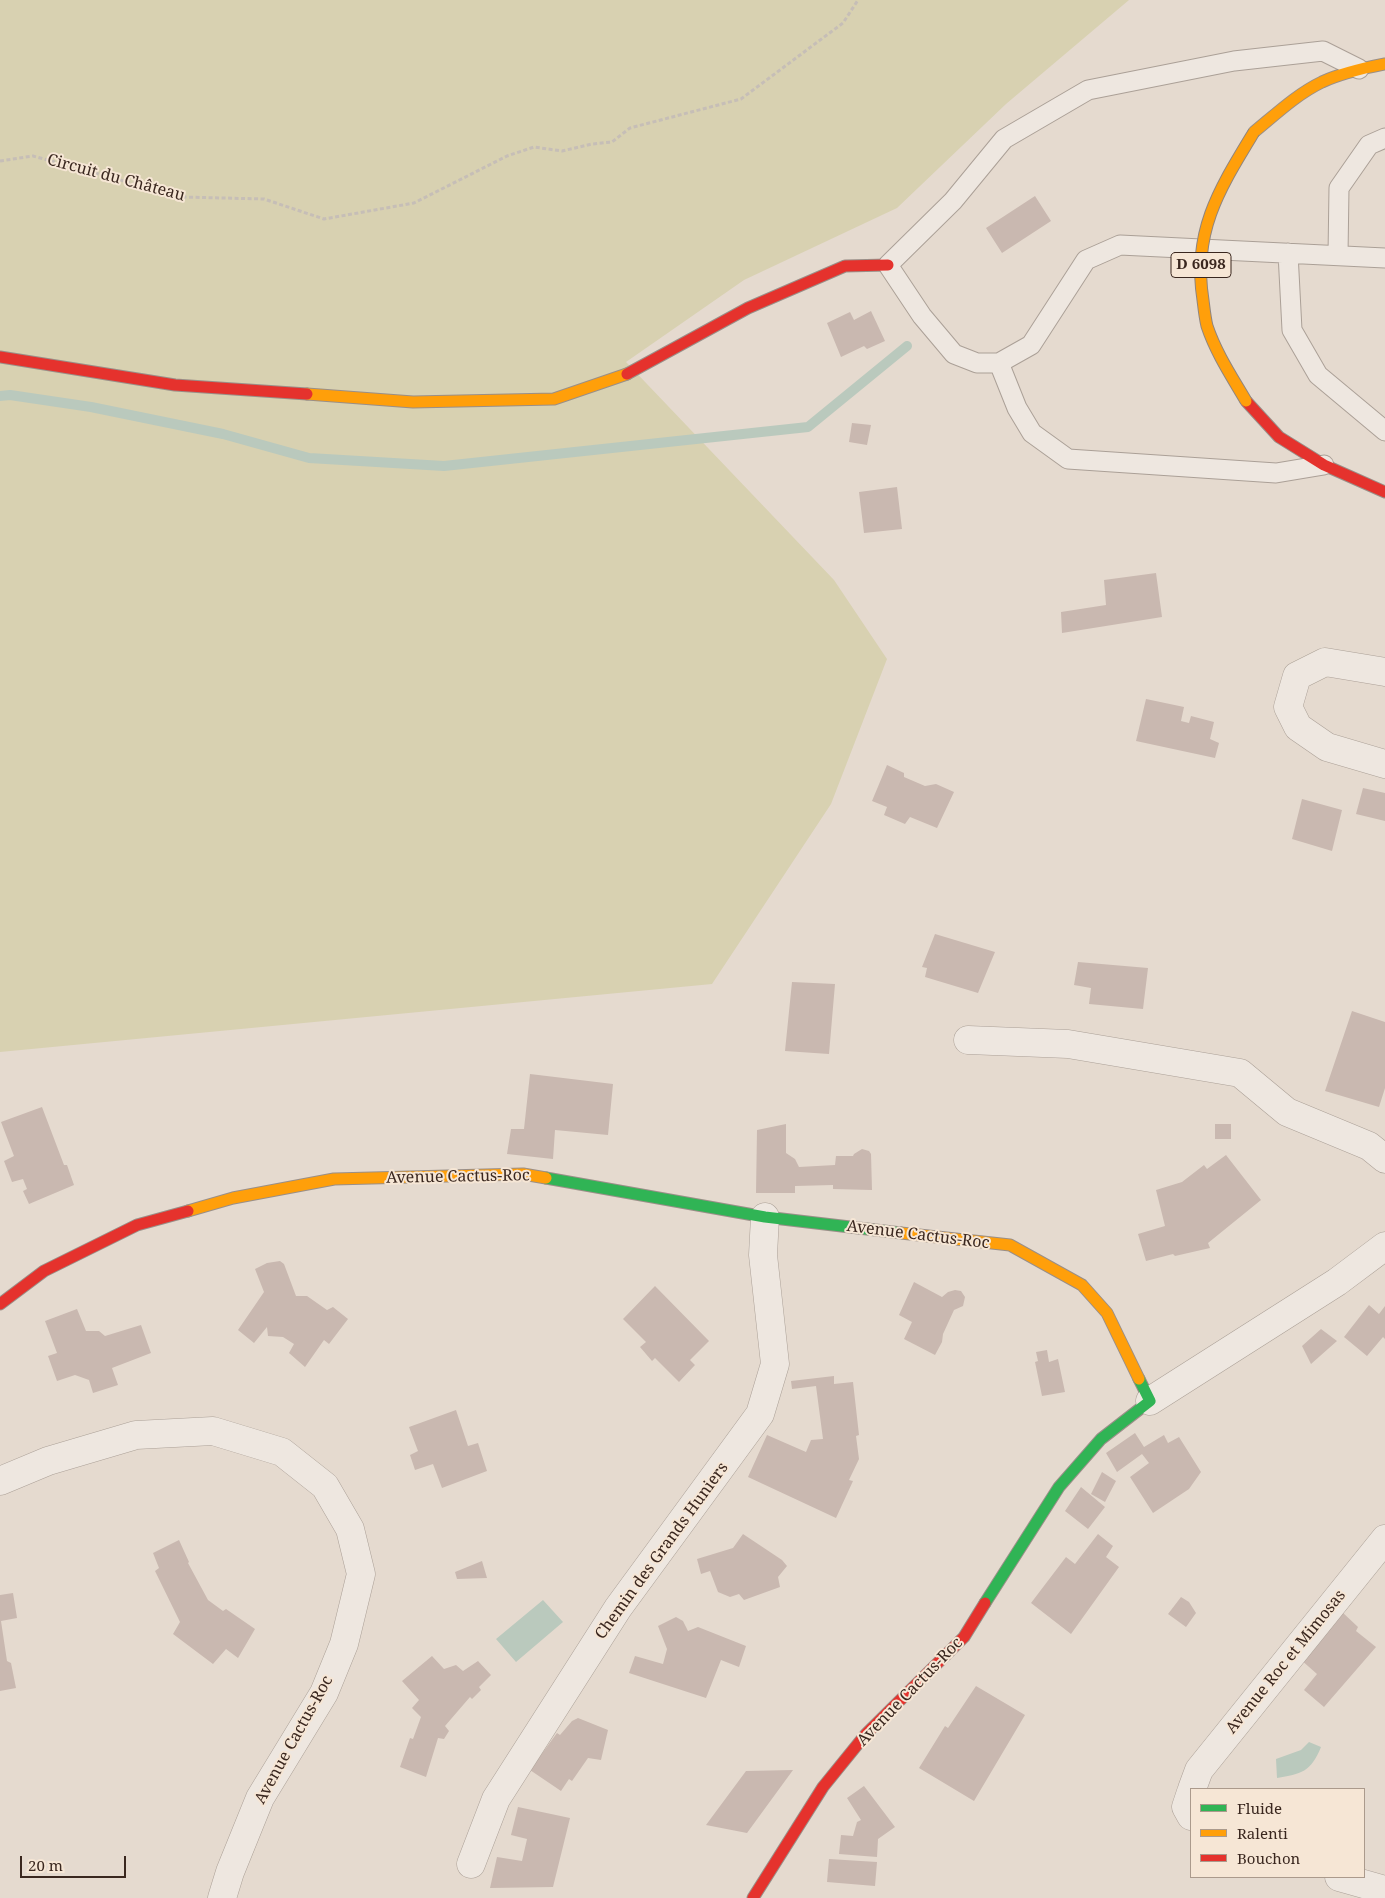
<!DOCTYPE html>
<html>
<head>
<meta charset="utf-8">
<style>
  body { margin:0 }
  #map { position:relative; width:1385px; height:1898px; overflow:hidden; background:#e5dacf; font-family:"Noto Serif",serif }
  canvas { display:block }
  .legend { position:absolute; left:1190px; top:1788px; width:175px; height:90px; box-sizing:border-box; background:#f6e6d5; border:1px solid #ab9a8c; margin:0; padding:6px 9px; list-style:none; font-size:15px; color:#3a271f }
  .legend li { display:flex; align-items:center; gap:10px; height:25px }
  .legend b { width:25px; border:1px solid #ab9a8c }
  .scale { position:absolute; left:20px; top:1856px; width:106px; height:22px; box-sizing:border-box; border:2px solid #3a271f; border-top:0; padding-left:6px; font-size:15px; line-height:18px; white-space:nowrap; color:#3a271f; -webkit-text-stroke:4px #f6e6d5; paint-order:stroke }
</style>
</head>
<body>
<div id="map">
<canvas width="1385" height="1898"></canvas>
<ul class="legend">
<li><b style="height:6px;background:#30b455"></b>Fluide</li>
<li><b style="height:6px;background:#ff9f0a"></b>Ralenti</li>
<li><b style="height:6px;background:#e5322d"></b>Bouchon</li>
</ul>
<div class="scale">20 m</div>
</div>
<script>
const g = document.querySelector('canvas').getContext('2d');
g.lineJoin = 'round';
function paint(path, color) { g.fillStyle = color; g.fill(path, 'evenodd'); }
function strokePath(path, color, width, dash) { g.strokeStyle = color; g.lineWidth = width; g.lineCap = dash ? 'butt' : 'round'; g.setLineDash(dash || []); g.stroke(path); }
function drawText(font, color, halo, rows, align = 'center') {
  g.font = font + ' "Noto Serif",serif'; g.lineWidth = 4; g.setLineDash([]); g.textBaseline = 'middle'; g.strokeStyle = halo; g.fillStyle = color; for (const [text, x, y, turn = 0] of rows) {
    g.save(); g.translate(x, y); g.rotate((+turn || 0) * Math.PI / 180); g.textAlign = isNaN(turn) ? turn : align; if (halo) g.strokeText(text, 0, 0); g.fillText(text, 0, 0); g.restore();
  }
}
const green = new Path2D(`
  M0,0H1129L1006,104L897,208L744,280L626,362L834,580L887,659L831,804L712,984L0,1052Z`);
const water = new Path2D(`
  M543,1600L563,1622L516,1662L496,1639Z
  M1309,1742L1321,1747C1311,1772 1301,1774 1277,1778L1276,1759L1301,1750Z`);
const stream = new Path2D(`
  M0,396L10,395L91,407L223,434L309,458L444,466L808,427L907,346`);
const building = new Path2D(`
  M1035,196L1051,221L1002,253L986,228Z
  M871,311L885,341L867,349L864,346L841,357L827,323L850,312L854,320Z
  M852,423L871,425L867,445L849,442Z
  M897,487L902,529L864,533L859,492Z
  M1156,573L1162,617L1062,633L1061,612L1106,605L1104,580Z
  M1146,699L1184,707L1181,721L1189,723L1191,716L1214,722L1210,739L1219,743L1215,758L1136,741Z
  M887,765L904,773V777L925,786L936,784L954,792L937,828L910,817L905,824L884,815L887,807L872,801Z
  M1363,788L1385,793V821L1356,814Z
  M1302,799L1342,810L1332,851L1292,839Z
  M935,934L995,952L978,993L925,977L927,968L922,967Z
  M1078,962L1148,968L1143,1009L1089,1004L1091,988L1074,985Z
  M792,982L835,984L829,1054L785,1051Z
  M1352,1011L1385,1022V1088L1379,1107L1325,1091Z
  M530,1074L613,1084L608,1135L555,1130L553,1159L507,1154L511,1129H524Z
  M42,1107L64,1165H67L74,1185L29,1204L23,1191L27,1189L23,1179L12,1182L4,1161L14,1156L1,1122Z
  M786,1124V1153L795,1159L799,1167L835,1165L836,1156H853L854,1154L862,1149L869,1151L871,1154L872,1190L833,1189V1185L795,1186V1193H756L757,1130Z
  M1215,1124H1231V1139H1215Z
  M1226,1155L1261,1200L1208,1243L1210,1248L1175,1256L1173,1254L1146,1261L1138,1234L1165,1226L1156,1190L1182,1182L1204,1165L1207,1169Z
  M280,1261L284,1264L296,1296H307L327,1310L333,1307L348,1319L329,1344L324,1340L305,1367L289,1353L294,1344L283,1337L268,1336L267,1327L254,1343L238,1330L264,1292L255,1269L267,1263Z
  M914,1282L942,1297L948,1292L955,1290L961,1291L965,1297L963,1306L954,1310L943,1334L942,1342L935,1355L904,1339L912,1322L899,1315Z
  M655,1286L709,1341L690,1360L695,1365L679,1382L655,1358L652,1361L640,1347L646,1342L623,1319Z
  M1369,1305L1379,1314L1385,1306V1339L1383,1337L1367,1356L1344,1337Z
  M77,1309L86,1331H99L105,1336L141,1325L151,1353L112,1368L118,1385L93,1393L89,1380L75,1375L57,1381L48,1356L57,1353L45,1321Z
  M1321,1329L1337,1341L1311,1364L1302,1346Z
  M1047,1350L1049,1362L1058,1359L1065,1392L1042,1396L1035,1362L1038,1361L1036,1352Z
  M834,1376V1384L853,1382L859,1435L856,1436L859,1459L849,1480L853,1481L836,1518L748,1477L767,1435L806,1452L811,1440L823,1439L816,1386L792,1389L791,1381Z
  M456,1410L468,1446L478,1443L487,1471L442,1488L433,1464L415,1470L410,1455L418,1451L409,1427Z
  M1135,1433L1144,1447L1164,1435L1168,1443L1179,1437L1201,1472L1189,1489L1153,1513L1130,1477L1149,1463L1142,1454L1117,1472L1106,1453Z
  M1102,1472L1116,1481L1105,1502L1091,1494Z
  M1081,1487L1105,1507L1088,1529L1065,1511Z
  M743,1534L782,1560L787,1566L778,1577L780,1587L744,1600L739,1594L730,1597L718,1592L710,1571L701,1574L697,1559L733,1548Z
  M1098,1534L1113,1546L1106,1557L1119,1567L1071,1634L1031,1603L1066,1557L1075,1564Z
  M179,1540L189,1562L188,1563L208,1600L223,1611L226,1609L255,1629L238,1658L226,1649L213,1664L173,1634L180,1622L155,1571L159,1568L153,1553Z
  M482,1561L487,1578L457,1579L455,1572Z
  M13,1593L17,1618L1,1621L7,1661L11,1663L16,1688L0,1691V1595Z
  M1181,1597L1189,1602L1196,1613L1186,1627L1168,1614Z
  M1341,1611L1358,1627L1356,1631L1376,1647L1324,1707L1304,1690L1317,1674L1300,1659Z
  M676,1617L683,1621L688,1631L698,1627L746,1646L739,1667L721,1660L706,1698L629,1673L635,1656L663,1664L667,1649L658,1626Z
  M432,1656L444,1669L456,1665L463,1671L478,1661L491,1675L479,1687L481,1690L472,1699L470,1697L445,1726L449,1731L444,1739L438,1738L426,1777L400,1767L410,1738L413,1739L421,1717L412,1708L419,1700L402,1681Z
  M976,1686L1025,1715L974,1801L919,1768L945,1726L948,1728Z
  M578,1718L608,1730L601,1760L588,1758L572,1781L569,1779L561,1791L530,1770L557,1733L560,1735L572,1721Z
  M793,1770L747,1833L706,1825L746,1771Z
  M864,1786L895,1827L878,1839L877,1857L839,1854L841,1835L853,1836L857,1822L861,1820L847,1798Z
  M518,1807L570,1818L553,1887L490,1888L497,1857L522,1861L527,1839L511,1835Z
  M829,1859L877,1862L875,1886L827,1882Z`);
const path = new Path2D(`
  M0,161L33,156L182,197L264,199L324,219L414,203L507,156L534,147L562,151L592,144L612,142L630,128L741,99L843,23L858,0`);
const lane = new Path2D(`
  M1359,69L1323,51L1234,61L1088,90L1004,139L953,201L888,265L922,316L954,354L977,363H999L1031,345L1086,260L1120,245L1385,258
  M1288,253L1292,330L1318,375L1385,431
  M1338,255L1339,188L1369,145L1385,138
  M999,363L1017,408L1032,433L1068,459L1276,473L1324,465`);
const street = new Path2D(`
  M1385,672L1325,662L1297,676L1288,707L1298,727L1327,747L1385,764
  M968,1040L1068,1044L1240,1073L1287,1112L1369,1146L1385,1159
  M1150,1401L1337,1282L1385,1246
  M0,1481L48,1461L136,1435L213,1431L282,1452L325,1486L350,1529L361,1574L344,1644L324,1693L260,1798L230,1872L222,1898
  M1192,1789L1199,1770L1385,1539
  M1191,1792L1186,1807L1191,1816
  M471,1864L496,1799L618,1608L760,1414L775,1364L763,1255L765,1217
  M1339,1877L1385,1890`);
const fast = new Path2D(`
  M546,1178L765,1217L901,1233
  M985,1603L1059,1487L1101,1439L1150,1401L1139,1379`);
const slow = new Path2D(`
  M1254,132C1276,114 1297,94 1322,82C1342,73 1364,68 1385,64
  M307,394L413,402L554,399L627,374
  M188,1211L233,1198L334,1179L523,1174L546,1178
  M901,1233L1010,1245L1082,1285L1107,1313L1139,1379`);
const jam = new Path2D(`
  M0,357L175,385L307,394
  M627,374L748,308L845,266L888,265
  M1246,401L1279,437L1324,465L1385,492
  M0,1304L44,1271L137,1225L188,1211
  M753,1898L823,1787L866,1734L964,1637L985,1603`);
const slowBridge = new Path2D(`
  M1246,401C1232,377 1216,353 1207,326C1205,318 1204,308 1203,300C1192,231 1220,188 1254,132`);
const shields = [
  [1201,265,60]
];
const shieldNames = [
  ["D 6098",1201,265]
];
const streetNames = [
  ["Circuit du Château",116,178,15],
  ["Avenue Cactus-Roc",458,1177,-1],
  ["Avenue Cactus-Roc",918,1235,7],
  ["Chemin des Grands Huniers",662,1551,-54],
  ["Avenue Roc et Mimosas",1286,1662,-51],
  ["Avenue Cactus-Roc",910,1692,-46],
  ["Avenue Cactus-Roc",294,1740,-61]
];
paint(green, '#d8d1b1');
paint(water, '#bac9bd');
strokePath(stream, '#bac9bd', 10);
paint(building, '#c9b8b0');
strokePath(lane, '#aba097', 21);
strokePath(street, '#aba097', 29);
strokePath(fast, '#9a8f88', 13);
strokePath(slow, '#9a8f88', 13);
strokePath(jam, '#9a8f88', 13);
strokePath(path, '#c6beb7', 3, [4, 2.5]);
strokePath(lane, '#eee7e0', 19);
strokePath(street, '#eee7e0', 28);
strokePath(fast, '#30b455', 11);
strokePath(slow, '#ff9f0a', 11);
strokePath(jam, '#e5322d', 11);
strokePath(slowBridge, '#90857e', 13, []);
strokePath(slowBridge, '#ff9f0a', 11);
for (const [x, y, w] of shields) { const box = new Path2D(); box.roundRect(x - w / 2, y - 12.5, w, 25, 4); g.fillStyle = '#f6e6d5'; g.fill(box); strokePath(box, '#3a271f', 1); }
drawText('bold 15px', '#3a271f', null, shieldNames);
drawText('16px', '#3a271f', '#f6e6d5', streetNames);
</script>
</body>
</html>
